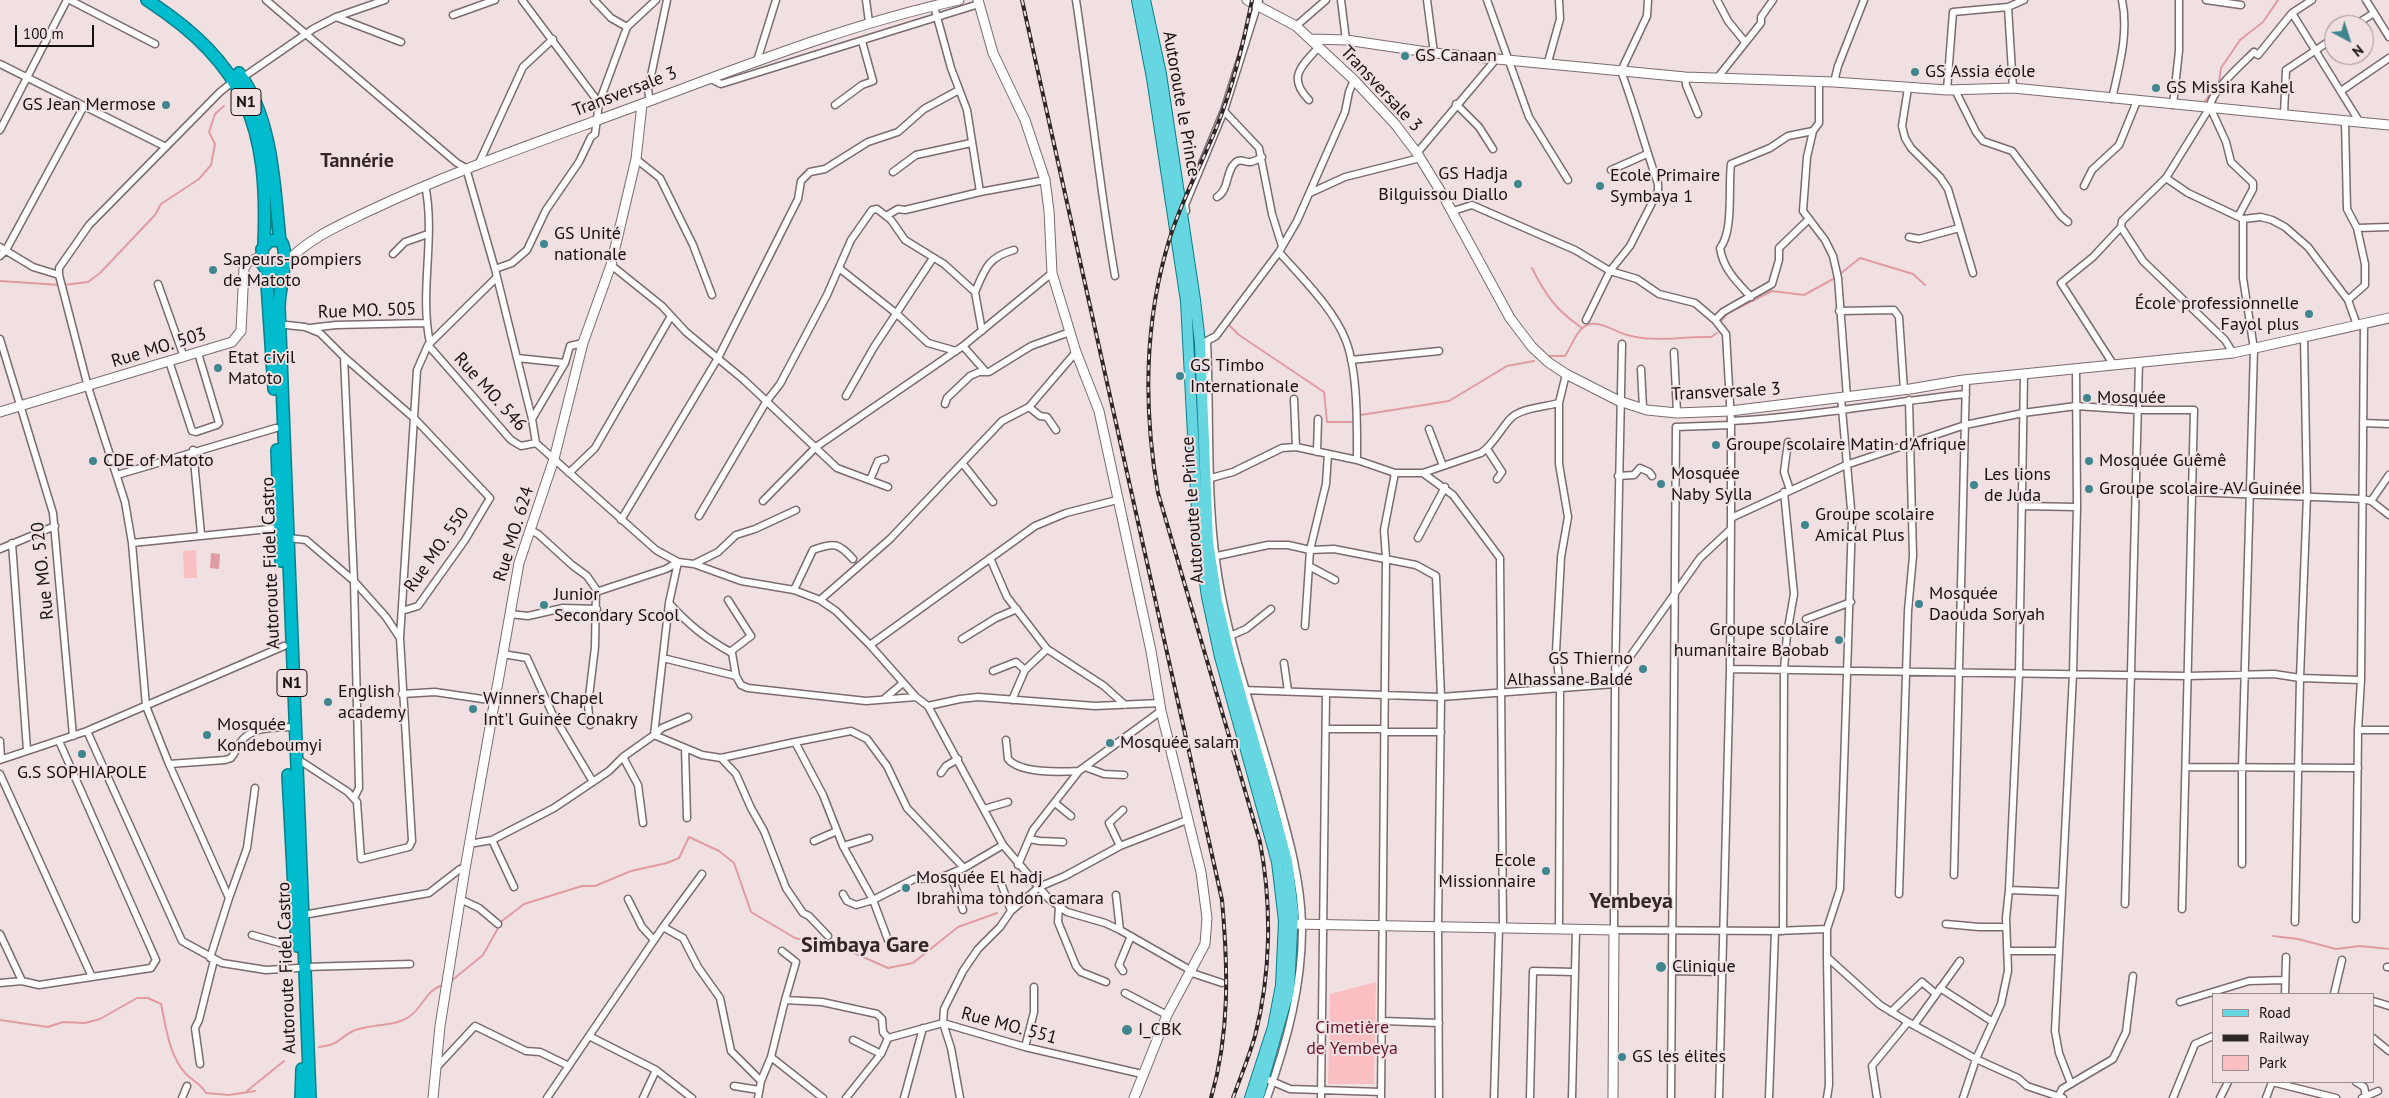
<!DOCTYPE html>
<html>
<head>
<meta charset="utf-8">
<style>
  body { margin:0 }
  #map { position:relative; width:2389px; height:1098px; overflow:hidden; background:#f1e0e1; font-family:"PT Sans",sans-serif }
  canvas { display:block }
  .legend { position:absolute; left:2212px; top:993px; width:162px; height:90px; box-sizing:border-box; background:#f1e0e1; border:1px solid #998d8e; margin:0; padding:6px 9px; list-style:none; font-size:15px; color:#161011 }
  .legend li { display:flex; align-items:center; gap:10px; height:25px }
  .legend b { width:25px; border:1px solid #998d8e }
  .north { position:absolute; left:2324px; top:15px; width:50px; height:50px; box-sizing:border-box; background:#f1e0e1; border:1px solid #998d8e; border-radius:50%; rotate:140deg; font-size:14px; font-weight:700; line-height:20px; text-align:center; color:#161011 }
  .north::after { content:''; display:block; margin:auto; width:18px; height:22px; background:#40868f; clip-path:polygon(50% 0,100% 100%,50% 72%,0 100%) }
  .scale { position:absolute; left:15px; top:25px; width:79px; height:22px; box-sizing:border-box; border:2px solid #161011; border-top:0; padding-left:6px; font-size:15px; line-height:18px; white-space:nowrap; color:#161011; -webkit-text-stroke:4px #f1e0e1; paint-order:stroke }
</style>
</head>
<body>
<div id="map">
<canvas width="2389" height="1098"></canvas>
<ul class="legend">
<li><b style="height:6px;background:#66d7e1"></b>Road</li>
<li><b style="height:6px;background:#2e2728"></b>Railway</li>
<li><b style="height:14px;background:#fabec3"></b>Park</li>
</ul>
<div class="north">N</div>
<div class="scale">100 m</div>
</div>
<script>
const g = document.querySelector('canvas').getContext('2d');
g.lineJoin = 'round';
function paint(path, color) { g.fillStyle = color; g.fill(path, 'evenodd'); }
function strokePath(path, color, width, dash) { g.strokeStyle = color; g.lineWidth = width; g.lineCap = dash ? 'butt' : 'round'; g.setLineDash(dash || []); g.stroke(path); }
function drawText(font, color, halo, rows, align = 'center') {
  g.font = font + ' "PT Sans",sans-serif'; g.lineWidth = 4; g.setLineDash([]); g.textBaseline = 'middle'; g.strokeStyle = halo; g.fillStyle = color; for (const [text, x, y, turn = 0] of rows) {
    g.save(); g.translate(x, y); g.rotate((+turn || 0) * Math.PI / 180); g.textAlign = isNaN(turn) ? turn : align; if (halo) g.strokeText(text, 0, 0); g.fillText(text, 0, 0); g.restore();
  }
}
const green = new Path2D(`
  M196,550L197,578H184L183,551Z
  M1376,982L1374,1084H1328L1330,994Z`);
const water = new Path2D(`
  M211,553L220,554L219,569L210,568Z`);
const stream = new Path2D(`
  M2205,101L2219,83L2221,68L2240,40L2263,22L2278,0
  M1532,268C1546,296 1556,310 1582,328
  M1840,274L1860,258L1913,274L1925,285
  M0,281L60,285
  M64,285L88,282L100,273L155,215L161,204L199,179L211,165L215,144L209,132L215,114L224,106
  M1720,322L1728,313L1772,291L1804,295L1835,278
  M1230,326L1239,335L1324,392L1327,422H1351
  M1547,356H1565C1571,347 1577,329 1587,325C1599,320 1616,332 1627,335C1656,343 1682,336 1711,337L1717,333
  M1361,415L1449,401L1507,366L1534,361
  M2273,936L2298,939L2336,949L2360,946L2389,949
  M450,982L483,955L502,921L524,904L582,886H595L631,871L667,863L679,858L689,837L719,851L734,863L751,912L795,938L847,950L888,968L913,963L958,927L997,913
  M0,1020L48,1027L63,1022L85,1023L100,1019L137,998H148L161,1004C166,1027 169,1056 186,1074C193,1081 201,1084 206,1093L229,1095L255,1091
  M319,1047C341,1044 336,1040 353,1031C370,1023 394,1028 410,1016C423,1007 426,990 443,985
  M247,1091L284,1061`);
const street = new Path2D(`
  M70,0L155,44
  M266,0L457,163L466,168L495,269L532,419L536,443L656,550L678,562L694,564L741,581L794,590L820,600L836,611L870,645L916,697L928,706L1003,845L1049,899L1067,912L1105,923L1120,930L1190,970
  M522,0L599,103
  M594,0L611,18L627,27
  M866,0L869,22
  M1076,0C1090,92 1099,184 1115,276
  M1341,0L1346,40
  M1427,0L1434,53
  M1487,0L1529,117L1568,180
  M1717,0L1728,21L1745,42
  M2206,0L2241,5
  M2366,0L2389,37
  M934,6L951,68L967,110L980,192L1045,180
  M2008,7L2013,88
  M2292,13L2359,121
  M453,15L495,0
  M336,17L401,42
  M2355,25L2374,13
  M1296,26L1326,0
  M757,61L776,0
  M1548,62L1560,19L1559,0
  M0,64L166,147
  M1685,77L1686,85L1698,114
  M1718,77L1761,23V17L1773,0
  M242,78L313,29L336,17L385,0
  M709,78L721,84L979,4
  M235,80L220,92L89,225L59,268V275L88,387L125,502L132,543L146,706L169,764L225,760L231,758C236,753 235,749 239,744C252,725 275,728 294,727
  M1819,82V123L1813,131L1807,157L1803,211L1825,240L1833,256L1838,278L1847,397
  M1834,82L1838,66L1864,0
  M1908,88L1902,126L1905,138L1911,148L1940,177L1948,189L1973,273
  M1947,90L1953,12L2008,7L2024,0
  M1955,90L1976,132L1983,141L2012,151L2061,216L2068,222
  M2341,91L2389,58
  M2112,99C2119,67 2129,33 2122,0
  M1309,100C1287,78 1301,66 1319,47
  M650,101L648,90L667,0
  M1456,104L1479,127L1493,149
  M835,105L862,85L873,81L862,41
  M2173,105L2179,51V0
  M2210,107L2226,142L2231,162L2253,183V189L2239,215
  M1224,111L1259,148L1272,214L1282,246
  M2284,114L2286,70L2334,38
  M2345,121L2347,209L2357,228L2365,264V285L2348,300
  M0,130L67,0
  M1417,153L1497,58
  M636,159L660,178L693,245L712,295
  M479,163L523,67L553,39
  M1611,170L1647,154
  M893,172L916,155L971,143
  M2166,178L2188,193L2243,219L2261,217L2272,220L2285,227L2308,247L2348,300L2357,325
  M425,185C436,236 419,292 430,343
  M2084,186L2092,170L2119,145L2137,101
  M1310,193L1345,177L1420,158
  M1217,197C1230,189 1225,171 1236,162C1241,158 1245,163 1251,162C1255,161 1259,159 1262,157
  M1186,211L1185,205L1224,111L1259,0
  M1453,211L1472,205L1575,250L1610,271L1637,279L1659,294L1695,303L1715,320L1726,334L1731,421V518L1730,669L1719,1098
  M886,216L898,209L905,210L980,192
  M2357,228L2389,227
  M1909,237L1919,239L1959,228
  M0,247L33,267L59,275
  M1279,252C1301,277 1334,309 1346,341C1358,372 1357,427 1357,460
  M393,254L405,242L428,234
  M0,256L6,250L84,106
  M611,265L662,306L686,332L744,380L837,468L888,487
  M839,268L897,314L928,343L956,351
  M495,269L512,263L527,250L546,210L579,162L591,137L595,134L599,103L627,27L656,0
  M158,284L184,357
  M975,292C985,269 988,257 1014,250
  M1751,297C1737,282 1723,269 1720,248C1734,231 1728,186 1731,164L1770,148L1788,136L1813,131
  M1839,311L1894,310L1899,317L1904,390
  M1586,320L1610,271L1630,246L1658,191V184C1645,147 1635,108 1621,71L1647,16L1648,0
  M1715,320L1723,312L1772,284L1779,260V248L1809,219
  M277,324L305,327L320,333L344,357L415,419L490,498L465,540L418,606L402,611
  M310,328L336,325L426,323
  M0,339L53,513L73,736
  M1205,342L1216,336L1279,252L1297,221L1345,112L1349,92L1354,80
  M1207,342C1211,426 1205,514 1222,597C1235,663 1258,727 1276,791C1288,834 1301,879 1302,924C1303,984 1287,1042 1267,1098
  M1622,344L1615,684L1614,930L1775,931L1827,929L1840,889L1852,520L1841,398
  M428,345L511,440L521,446L536,443
  M963,346L986,372
  M1674,352L1677,413
  M2233,353L2225,340L2143,261L2121,227L2122,221L2166,178L2210,107C2211,91 2242,64 2254,52L2258,55L2292,13L2312,0
  M344,357L354,581L359,788L354,798
  M517,358L565,363
  M1351,360L1439,351
  M169,361L192,431L196,432L217,425L219,423L198,353
  M2113,364L2061,283L2093,257L2121,227
  M1641,369L1643,408
  M846,396L874,347L933,258
  M1294,399L1296,447
  M945,404L947,398L970,376L979,372H989L1031,346L1070,332
  M1029,407L1040,416L1047,417L1056,430
  M532,419L565,363L570,346L583,343
  M1731,421C1810,417 1888,402 1966,394
  M2363,423L2389,424
  M1429,429L1443,466
  M1788,442L1784,472L1790,490
  M1487,449L1502,472L1497,479
  M193,450L201,534
  M1317,452L1318,419
  M963,464L993,502
  M569,473L595,448L671,316
  M1423,473L1453,495L1500,558L1503,928
  M117,475L276,428
  M1618,476L1634,475L1640,468L1649,472L1652,476
  M1211,478L1233,472L1282,448L1296,447L1357,460L1395,473H1423L1481,453C1493,445 1500,430 1510,419C1520,408 1544,407 1559,403
  M870,480L878,461L885,459
  M2191,492L2363,499L2371,501L2389,515
  M763,501L816,447L963,346L1052,273
  M2371,501L2389,475
  M2022,506L2077,507
  M699,516L766,402L780,384L827,295L851,240L872,210L877,209L891,220L905,240L944,264L975,292L982,331
  M1731,518L1846,465L1965,425L2023,413L2076,406L2137,410H2194L2182,909
  M621,520L718,358L798,199L801,181L810,172L825,169L868,142L898,132L924,109L959,90
  M530,530L538,534L572,565L587,576L596,589L595,647L588,705L590,725
  M288,538L306,540L354,581L386,617L400,638L412,841L409,847L361,859L357,802L348,792L296,758
  M1418,538L1445,487
  M12,543L27,750
  M132,543L279,528
  M0,549L55,526
  M1217,556L1268,545H1288L1310,550L1334,549L1416,565L1436,576L1441,697L1438,925L1439,1098
  M990,558L1007,597L1047,649L1104,686L1125,705
  M694,564L718,552L736,535L755,529L796,510
  M1309,566L1335,580
  M794,590L813,550C834,542 839,543 853,559
  M596,592L666,569L678,562
  M728,600L751,636L730,652
  M820,600L890,539L1002,421L1029,407L1076,352
  M669,603C689,625 705,638 732,653L736,676
  M510,614L528,616L563,608L597,609
  M1806,619L1851,602
  M1305,626L1310,550L1326,484L1328,454
  M1230,636L1246,629L1271,609
  M400,638L417,370L428,345L496,278
  M962,639L996,618L1017,609
  M870,645L1035,526L1066,513L1117,500
  M503,654L527,658L552,713L593,782
  M663,658L736,676L741,685L748,688L866,701L916,697
  M1284,663L1288,691
  M1730,669L2187,676L2274,674L2300,678L2361,680
  M993,671L1016,662L1025,670
  M1617,675L1700,558L1731,529
  M1243,690L1441,697L1615,684
  M402,694L435,692L496,701
  M885,698L903,683
  M1012,700L1025,670L1047,649
  M928,706L960,699L978,697L1095,706L1160,703
  M688,717L662,728L654,735L702,755L721,758L795,742L823,795L843,846L873,900L888,940
  M1326,729H1384
  M2358,730H2389
  M87,731L182,941L222,963L266,970L298,968
  M1384,732H1441
  M1006,740L1008,759C1021,774 1061,772 1079,771
  M0,741L1,759
  M795,742L851,731L867,739L887,766L907,808L964,868L1003,845
  M685,748L687,818
  M623,757L638,785L643,823
  M721,758L736,774L751,808L764,831L786,888L803,913L809,916L828,936
  M0,760L87,731L284,646
  M169,764L229,898L210,958
  M1085,767L1104,774L1124,775
  M2186,767L2358,768
  M941,773L946,766L958,759
  M0,774L92,977
  M1055,803L1071,816
  M984,809L1008,802
  M1029,839L1040,841L1063,842
  M492,840L514,887
  M814,841L837,831
  M469,844L492,840L554,808L609,771L623,757L654,735L669,603L678,562
  M843,846L869,838
  M1120,846L1109,823L1123,810
  M2242,864V768L2254,349L2243,278V219
  M1018,865L1033,830L1079,771L1161,711
  M949,875L955,886L963,910
  M1954,875L1966,380
  M1001,883L1011,911
  M2009,890L2062,892
  M843,894L847,901L856,905L873,900L914,879L940,878L964,868
  M1899,894L1908,611L1913,556L1909,400
  M1116,895L1120,930
  M229,898L247,848L255,788
  M460,899L479,908L498,924
  M628,899L642,927L654,940
  M2125,904L2139,362
  M1059,907L1058,922L1076,966L1081,972L1106,982
  M303,915L429,893L460,869H465
  M2356,919L2358,730L2361,680L2364,324
  M2295,922L2300,678L2307,496L2304,337
  M1946,924L1979,927H2006
  M663,927L683,938L698,967L720,998L731,1051L761,1081
  M1559,929L1560,687L1556,652L1561,557L1568,517L1559,464V403L1566,374
  M1827,929V957L1880,1005L1908,1022L1976,1059L2018,1078L2027,1086L2063,1098
  M1783,931L1784,670L1787,634L1794,594L1784,492
  M0,934L22,981
  M252,935L280,943H297
  M782,951L796,962L785,1000
  M2008,951H2059
  M1827,957L1829,1085L1827,1098
  M305,967L410,964
  M2387,967H2389
  M1123,971L1119,965L1131,936
  M1672,971L1722,972
  M1189,972L1222,983
  M0,983L22,981L39,985L151,968L156,960L59,741
  M1940,988L1993,1022
  M1125,993L1167,1015
  M2285,994L2286,957
  M2334,994L2342,960
  M2373,1001L2389,1006
  M2180,1002L2249,981L2285,980
  M1891,1012L1922,982L1936,994
  M1383,1021L1439,1023
  M1914,1025L1960,961
  M589,1036L656,1070L692,1098
  M2373,1038L2389,1051
  M853,1040L881,1054
  M1025,1047L1034,1012V987
  M200,1064L195,1028L199,1020L214,960
  M436,1068L475,1026L526,1051L540,1052L569,1066
  M1269,1080L1290,1089L1381,1092
  M2272,1082L2336,1098
  M2356,1082L2364,1087L2366,1096
  M2071,1084L2059,1053L2055,1031L2073,674L2077,507L2076,368
  M734,1086L759,1090
  M2059,1095L2062,1089L2113,1059L2126,1032L2133,976
  M182,1098L187,1086
  M547,1098L663,927L702,874
  M643,1098L656,1070
  M758,1098L761,1081L771,1057
  M823,1098L771,1057L785,1000L822,1002L877,1014L882,1019L883,1032L888,1038
  M846,1098L881,1054L888,1038L943,1023L944,1009L963,971L978,949L1000,927L1011,911L1039,887L1065,876L1120,846L1187,820
  M904,1098L923,1028
  M960,1098L951,1048L943,1023L1025,1047L1142,1074
  M1321,1098L1326,693
  M1381,1098L1386,558L1384,530L1395,473
  M1494,1098L1499,928
  M1530,1098L1533,971L1574,972
  M1572,1098L1576,929
  M1671,1098L1676,427L1731,425
  M1769,1098L1775,931
  M1877,1098L1872,1066L1908,1022
  M1963,1098L1976,1059L2001,1004L2008,971L2006,918L2009,890L2019,674L2024,375
  M2173,1098L2195,1044L2213,1036
  M2220,1098L2228,1082
  M2266,1098L2272,1082
  M2362,1098L2378,1091`);
const secondary = new Path2D(`
  M978,0L993,53L1025,120L1045,180L1049,211L1052,273L1076,352L1099,411L1151,651L1161,711L1201,872L1207,918L1205,944L1167,1015L1134,1098
  M1247,0L1296,26L1354,80L1395,124L1417,153L1444,197L1510,318L1532,347L1548,362L1566,374L1619,401L1647,410L1677,413L1730,411L1910,389L1963,380L2233,353L2389,318
  M1311,39L1346,40L1434,53L1685,77L1834,82L1947,90L2013,88L2389,125
  M285,264C308,238 340,225 371,210C445,175 521,148 598,120C718,77 835,27 959,0
  M0,412L232,342L241,331L244,268L248,262L262,256
  M1293,924L1614,930L1613,1098
  M433,1098L440,1026L465,869L519,563L554,459L583,343L611,265L636,159L642,104`);
const primary = new Path2D(`
  M1137,0L1152,78L1186,301L1198,531L1207,597L1220,657L1277,862L1284,921L1281,985L1273,1027L1250,1098
  M1145,0L1161,74L1195,300L1200,343L1208,542L1217,601L1229,653L1287,861L1293,912L1289,990L1258,1098`);
const highway = new Path2D(`
  M147,0C247,65 269,127 264,244
  M239,73C273,120 274,186 280,241
  M266,268L274,389
  M282,268L269,270L263,265L262,249L269,241L277,240L282,243C289,257 279,289 279,307L310,1098
  M277,450L281,561
  M288,775L297,946
  M301,1098L302,1069`);
const rail = new Path2D(`
  M1022,0L1222,900C1228,967 1230,1033 1211,1098
  M1233,1098C1240,1078 1249,1057 1255,1036C1271,974 1272,905 1260,842L1158,493C1144,412 1144,330 1166,251C1178,206 1202,165 1219,121C1234,82 1244,41 1252,0`);
const markers = [
  [1405,56,5,"#40868f"],
  [1915,72,5,"#40868f"],
  [2156,88,5,"#40868f"],
  [166,105,5,"#40868f"],
  [1518,184,5,"#40868f"],
  [1600,186,5,"#40868f"],
  [544,244,5,"#40868f"],
  [213,270,5,"#40868f"],
  [2309,314,5,"#40868f"],
  [218,368,5,"#40868f"],
  [1180,376,5,"#40868f"],
  [2087,398,5,"#40868f"],
  [1716,445,5,"#40868f"],
  [93,461,5,"#40868f"],
  [2089,461,5,"#40868f"],
  [1661,484,5,"#40868f"],
  [1974,485,5,"#40868f"],
  [2089,489,5,"#40868f"],
  [1805,525,5,"#40868f"],
  [1919,604,5,"#40868f"],
  [544,605,5,"#40868f"],
  [1839,640,5,"#40868f"],
  [1643,669,5,"#40868f"],
  [328,702,5,"#40868f"],
  [473,709,5,"#40868f"],
  [207,735,5,"#40868f"],
  [1110,743,5,"#40868f"],
  [82,754,5,"#40868f"],
  [1546,871,5,"#40868f"],
  [906,888,5,"#40868f"],
  [1661,967,6,"#40868f"],
  [1127,1030,6,"#40868f"],
  [1622,1057,5,"#40868f"]
];
const shields = [
  [246,102,30],
  [292,683,30]
];
const shieldNames = [
  ["N1",246,102],
  ["N1",292,683]
];
const poiNames = [
  ["GS Canaan",1415,56],
  ["GS Assia école",1925,72],
  ["GS Missira Kahel",2166,88],
  ["GS Jean Mermose",156,105,"right"],
  ["GS Hadja",1508,174,"right"],
  ["Bilguissou Diallo",1508,195,"right"],
  ["Ecole Primaire",1610,176],
  ["Symbaya 1",1610,197],
  ["GS Unité",554,234],
  ["nationale",554,255],
  ["Sapeurs-pompiers",223,260],
  ["de Matoto",223,281],
  ["École professionnelle",2299,304,"right"],
  ["Fayol plus",2299,325,"right"],
  ["Etat civil",228,358],
  ["Matoto",228,379],
  ["GS Timbo",1190,366],
  ["Internationale",1190,387],
  ["Mosquée",2097,398],
  ["Groupe scolaire Matin d'Afrique",1726,445],
  ["CDE of Matoto",103,461],
  ["Mosquée Guêmê",2099,461],
  ["Mosquée",1671,474],
  ["Naby Sylla",1671,495],
  ["Les lions",1984,475],
  ["de Juda",1984,496],
  ["Groupe scolaire AV Guinée",2099,489],
  ["Groupe scolaire",1815,515],
  ["Amical Plus",1815,536],
  ["Mosquée",1929,594],
  ["Daouda Soryah",1929,615],
  ["Junior",554,595],
  ["Secondary Scool",554,616],
  ["Groupe scolaire",1829,630,"right"],
  ["humanitaire Baobab",1829,651,"right"],
  ["GS Thierno",1633,659,"right"],
  ["Alhassane Baldé",1633,680,"right"],
  ["English",338,692],
  ["academy",338,713],
  ["Winners Chapel",483,699],
  ["Int'l Guinée Conakry",483,720],
  ["Mosquée",217,725],
  ["Kondeboumyi",217,746],
  ["Mosquée salam",1120,743],
  ["G.S SOPHIAPOLE",82,773,"center"],
  ["Ecole",1536,861,"right"],
  ["Missionnaire",1536,882,"right"],
  ["Mosquée El hadj",916,878],
  ["Ibrahima tondon camara",916,899],
  ["Clinique",1672,967],
  ["I_CBK",1138,1030],
  ["GS les élites",1632,1057]
];
const streetNames = [
  ["Transversale 3",1381,89,47],
  ["Transversale 3",625,92,-21],
  ["Autoroute le Prince",1181,104,80],
  ["Rue MO. 505",367,311,-2],
  ["Rue MO. 503",159,348,-17],
  ["Rue MO. 546",490,392,48],
  ["Transversale 3",1726,392,-3],
  ["Autoroute le Prince",1193,510,-94],
  ["Rue MO. 624",514,534,-73],
  ["Rue MO. 550",437,550,-55],
  ["Autoroute Fidel Castro",271,563,-92],
  ["Rue MO. 520",43,571,-96],
  ["Autoroute Fidel Castro",287,968,-92],
  ["Rue MO. 551",1009,1026,15]
];
const parkNames = [
  ["Cimetière",1352,1028],
  ["de Yembeya",1352,1049]
];
const quarterNames = [
  ["Tannérie",357,161]
];
const districtNames = [
  ["Yembeya",1631,902],
  ["Simbaya Gare",865,946]
];
paint(green, '#fabec3');
paint(water, '#e19ca3');
strokePath(stream, '#e19ca3', 2);
strokePath(street, '#7a6b6c', 9);
strokePath(secondary, '#7a6b6c', 11);
strokePath(primary, '#08808b', 12);
strokePath(highway, '#08808b', 14);
strokePath(street, '#fff', 6);
strokePath(secondary, '#fff', 9);
strokePath(primary, '#66d7e1', 10);
strokePath(highway, '#00bccd', 11);
strokePath(rail, '#2e2728', 4);
strokePath(rail, '#f1e0e1', 2, [5.5]);
for (const [x, y, r, color] of markers) { const dot = new Path2D(); dot.arc(x, y, r, 0, 2 * Math.PI); g.fillStyle = color; g.fill(dot); strokePath(dot, '#f1e0e1', 2); }
for (const [x, y, w] of shields) { const box = new Path2D(); box.roundRect(x - w / 2, y - 13.5, w, 27, 4); g.fillStyle = '#f1e0e1'; g.fill(box); strokePath(box, '#161011', 1); }
drawText('bold 16px', '#161011', null, shieldNames);
drawText('18px', '#161011', '#f1e0e1', poiNames, 'left');
drawText('18px', '#161011', '#f1e0e1', streetNames);
drawText('18px', '#671628', '#f1e0e1', parkNames);
drawText('bold 20px', '#332627', '#f1e0e1', quarterNames);
drawText('bold 22px', '#332627', '#f1e0e1', districtNames);
</script>
</body>
</html>
